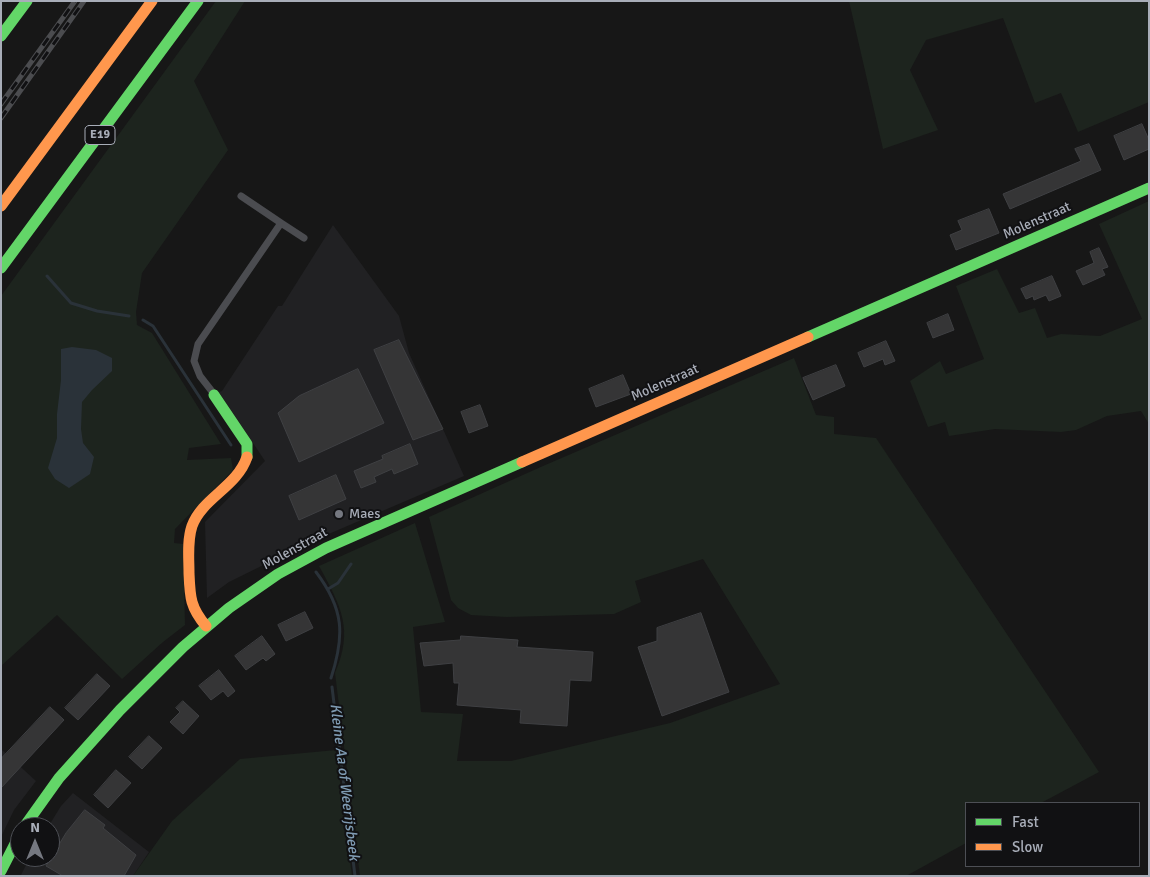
<!DOCTYPE html>
<html>
<head>
<meta charset="utf-8">
<style>
  body { margin:0 }
  #map { position:relative; width:1150px; height:877px; overflow:hidden; background:#171717; font-family:Signika,sans-serif }
  canvas { display:block }
  .frame { position:absolute; inset:0; border:2px solid #a8adb8; pointer-events:none }
  .legend { position:absolute; left:965px; top:802px; width:175px; height:65px; box-sizing:border-box; background:#111113; border:1px solid #4d4f55; margin:0; padding:6px 9px; list-style:none; font-size:15px; color:#a8adb8 }
  .legend li { display:flex; align-items:center; gap:10px; height:25px }
  .legend b { width:25px; border:1px solid #4d4f55 }
  .north { position:absolute; left:10px; top:817px; width:50px; height:50px; box-sizing:border-box; background:#111113; border:1px solid #4d4f55; border-radius:50%; rotate:0deg; font-size:14px; font-weight:700; line-height:20px; text-align:center; color:#a8adb8 }
  .north::after { content:''; display:block; margin:auto; width:18px; height:22px; background:#757880; clip-path:polygon(50% 0,100% 100%,50% 72%,0 100%) }
</style>
</head>
<body>
<div id="map">
<canvas width="1150" height="877"></canvas>
<div class="frame"></div>
<ul class="legend">
<li><b style="height:6px;background:#63d668"></b>Fast</li>
<li><b style="height:6px;background:#ff974d"></b>Slow</li>
</ul>
<div class="north">N</div>
</div>
<script>
const g = document.querySelector('canvas').getContext('2d');
g.lineJoin = 'round';
function paint(path, color) { g.fillStyle = color; g.fill(path, 'evenodd'); }
function strokePath(path, color, width, dash) { g.strokeStyle = color; g.lineWidth = width; g.lineCap = dash ? 'butt' : 'round'; g.setLineDash(dash || []); g.stroke(path); }
function drawText(font, color, halo, rows, align = 'center') {
  g.font = font + ' Signika,sans-serif'; g.lineWidth = 4; g.setLineDash([]); g.textBaseline = 'middle'; g.strokeStyle = halo; g.fillStyle = color; for (const [text, x, y, turn = 0] of rows) {
    g.save(); g.translate(x, y); g.rotate((+turn || 0) * Math.PI / 180); g.textAlign = isNaN(turn) ? turn : align; if (halo) g.strokeText(text, 0, 0); g.fillText(text, 0, 0); g.restore();
  }
}
const built = new Path2D(`
  M333,225L399,316L409,353L464,476L310,542L229,582L207,598L205,522L265,461L219,392L222,391L278,306H282Z
  M1,749L36,781L14,810L1,837Z
  M73,793L149,852L133,876L21,875L30,857H50V827H48L61,806Z`);
const green = new Path2D(`
  M216,1H245L194,81L228,150L142,273L136,312L137,325L152,333L221,444L189,448L187,460L231,458L233,470L175,529L174,543L183,544L185,625L163,642L122,679L57,615L1,666V296Z
  M849,1H1149V102L1078,132L1061,93L1035,103L1003,18L926,40L910,70L938,130L883,149Z
  M1149,201V424L1141,411L1107,416L1076,430L1061,432L995,429L949,436L945,422L928,427L910,381L940,361L946,374L984,359L956,286L997,269L1019,313L1035,308L1047,338L1061,334L1100,336L1142,319L1099,224Z
  M794,358L816,415L834,417V434L876,438L1099,772L1041,803H966V843L906,876H360L335,673C354,629 341,606 319,566L415,523L445,622L413,627L421,712L463,714L457,761H511L670,723L780,684L703,559L635,581L641,602L614,614L507,617L471,615L458,608L451,600L429,517L543,466Z
  M336,750L352,876H133L172,821L240,759Z`);
const water = new Path2D(`
  M72,347L96,350L112,358V371L92,390L82,402L81,429L83,443L94,457L90,474L69,488L55,479L48,468L57,438V414L61,380V349Z`);
const stream = new Path2D(`
  M47,276L71,303L97,311L129,316
  M143,320L153,326L231,445
  M316,572C344,609 345,635 331,678
  M328,589L338,583L351,564
  M332,687L355,876`);
const building = new Path2D(`
  M1142,124L1149,140V149L1124,160L1114,136Z
  M1089,144L1101,170L1010,209L1003,194L1081,161L1075,149Z
  M989,209L999,233L956,250L950,235L962,230L958,221Z
  M1099,248L1108,267L1102,269L1105,275L1083,285L1076,271L1094,263L1090,252Z
  M1052,276L1061,296L1049,301L1046,295L1034,300L1033,296L1026,299L1021,289Z
  M948,314L954,330L933,338L927,323Z
  M399,340L443,429L413,440L374,350Z
  M886,341L895,361L885,365L883,359L864,367L858,353Z
  M836,365L845,386L813,400L803,378Z
  M358,369L384,423L299,462L278,413L299,396Z
  M623,375L631,394L596,407L589,389Z
  M480,405L488,426L469,433L461,412Z
  M410,444L418,464L394,474L392,469L374,477L376,482L361,488L354,471L383,459L382,456Z
  M336,475L346,499L299,520L289,496Z
  M305,612L313,628L286,641L278,625Z
  M701,613L729,692L662,716L638,647L657,641V628Z
  M262,636L275,654L266,661L263,658L246,670L235,656Z
  M461,636L518,640L517,647L593,652L591,681L570,680L567,726L520,723L521,710L457,705L459,683H454L453,663L424,666L420,643L460,640Z
  M219,670L235,691L228,697L223,691L211,700L199,686Z
  M97,674L110,686L78,720L65,708Z
  M183,701L199,716L183,734L170,722L180,712L176,708Z
  M50,707L64,720L1,788V759Z
  M149,736L162,748L142,769L129,757Z
  M116,770L131,783L108,808L94,795Z
  M85,810L105,825L103,828L136,855L124,876H63L46,866L66,833Z`);
const lane = new Path2D(`
  M281,223L304,238
  M214,394L200,376L194,361L198,344L281,223L241,196`);
const fast = new Path2D(`
  M1,36L27,1
  M1,268L198,1
  M808,337L1149,188
  M214,395L247,444V457
  M24,827L59,778L120,710L183,647L229,608L278,574L326,548L522,462
  M1,871L20,834`);
const slow = new Path2D(`
  M1,206L152,1
  M522,462L808,337
  M206,626C190,607 190,597 189,573C189,558 187,541 192,526C202,498 237,487 247,457`);
const rail = new Path2D(`
  M1,104L75,1
  M1,118L84,1`);
const markers = [
  [339,514,5,"#757880"]
];
const shields = [
  [100,135,30]
];
const shieldNames = [
  ["E19",100,135]
];
const streetNames = [
  ["Molenstraat",1037,221,-24],
  ["Molenstraat",665,383,-24],
  ["Molenstraat",295,549,-29]
];
const poiNames = [
  ["Maes",349,514]
];
const waterNames = [
  ["Kleine Aa of Weerijsbeek",344,782,83]
];
paint(built, '#212123');
paint(green, '#1d241e');
paint(water, '#2a3239');
strokePath(stream, '#2a3239', 3);
paint(building, '#353536');
strokePath(building, '#3f4043', 1);
strokePath(lane, '#4b4c50', 7);
strokePath(fast, '#63d668', 11);
strokePath(slow, '#ff974d', 11);
strokePath(rail, '#4b4c4f', 5);
strokePath(rail, '#111113', 3, [9]);
for (const [x, y, r, color] of markers) { const dot = new Path2D(); dot.arc(x, y, r, 0, 2 * Math.PI); g.fillStyle = color; g.fill(dot); strokePath(dot, '#111113', 2); }
for (const [x, y, w] of shields) { const box = new Path2D(); box.roundRect(x - w / 2, y - 9.5, w, 19, 4); g.fillStyle = '#111113'; g.fill(box); strokePath(box, '#a8adb8', 1); }
drawText('bold 12px', '#a8adb8', null, shieldNames);
drawText('14px', '#a8adb8', '#111113', streetNames);
drawText('14px', '#a8adb8', '#111113', poiNames, 'left');
drawText('italic 15px', '#7f9bb3', '#111113', waterNames);
</script>
</body>
</html>
